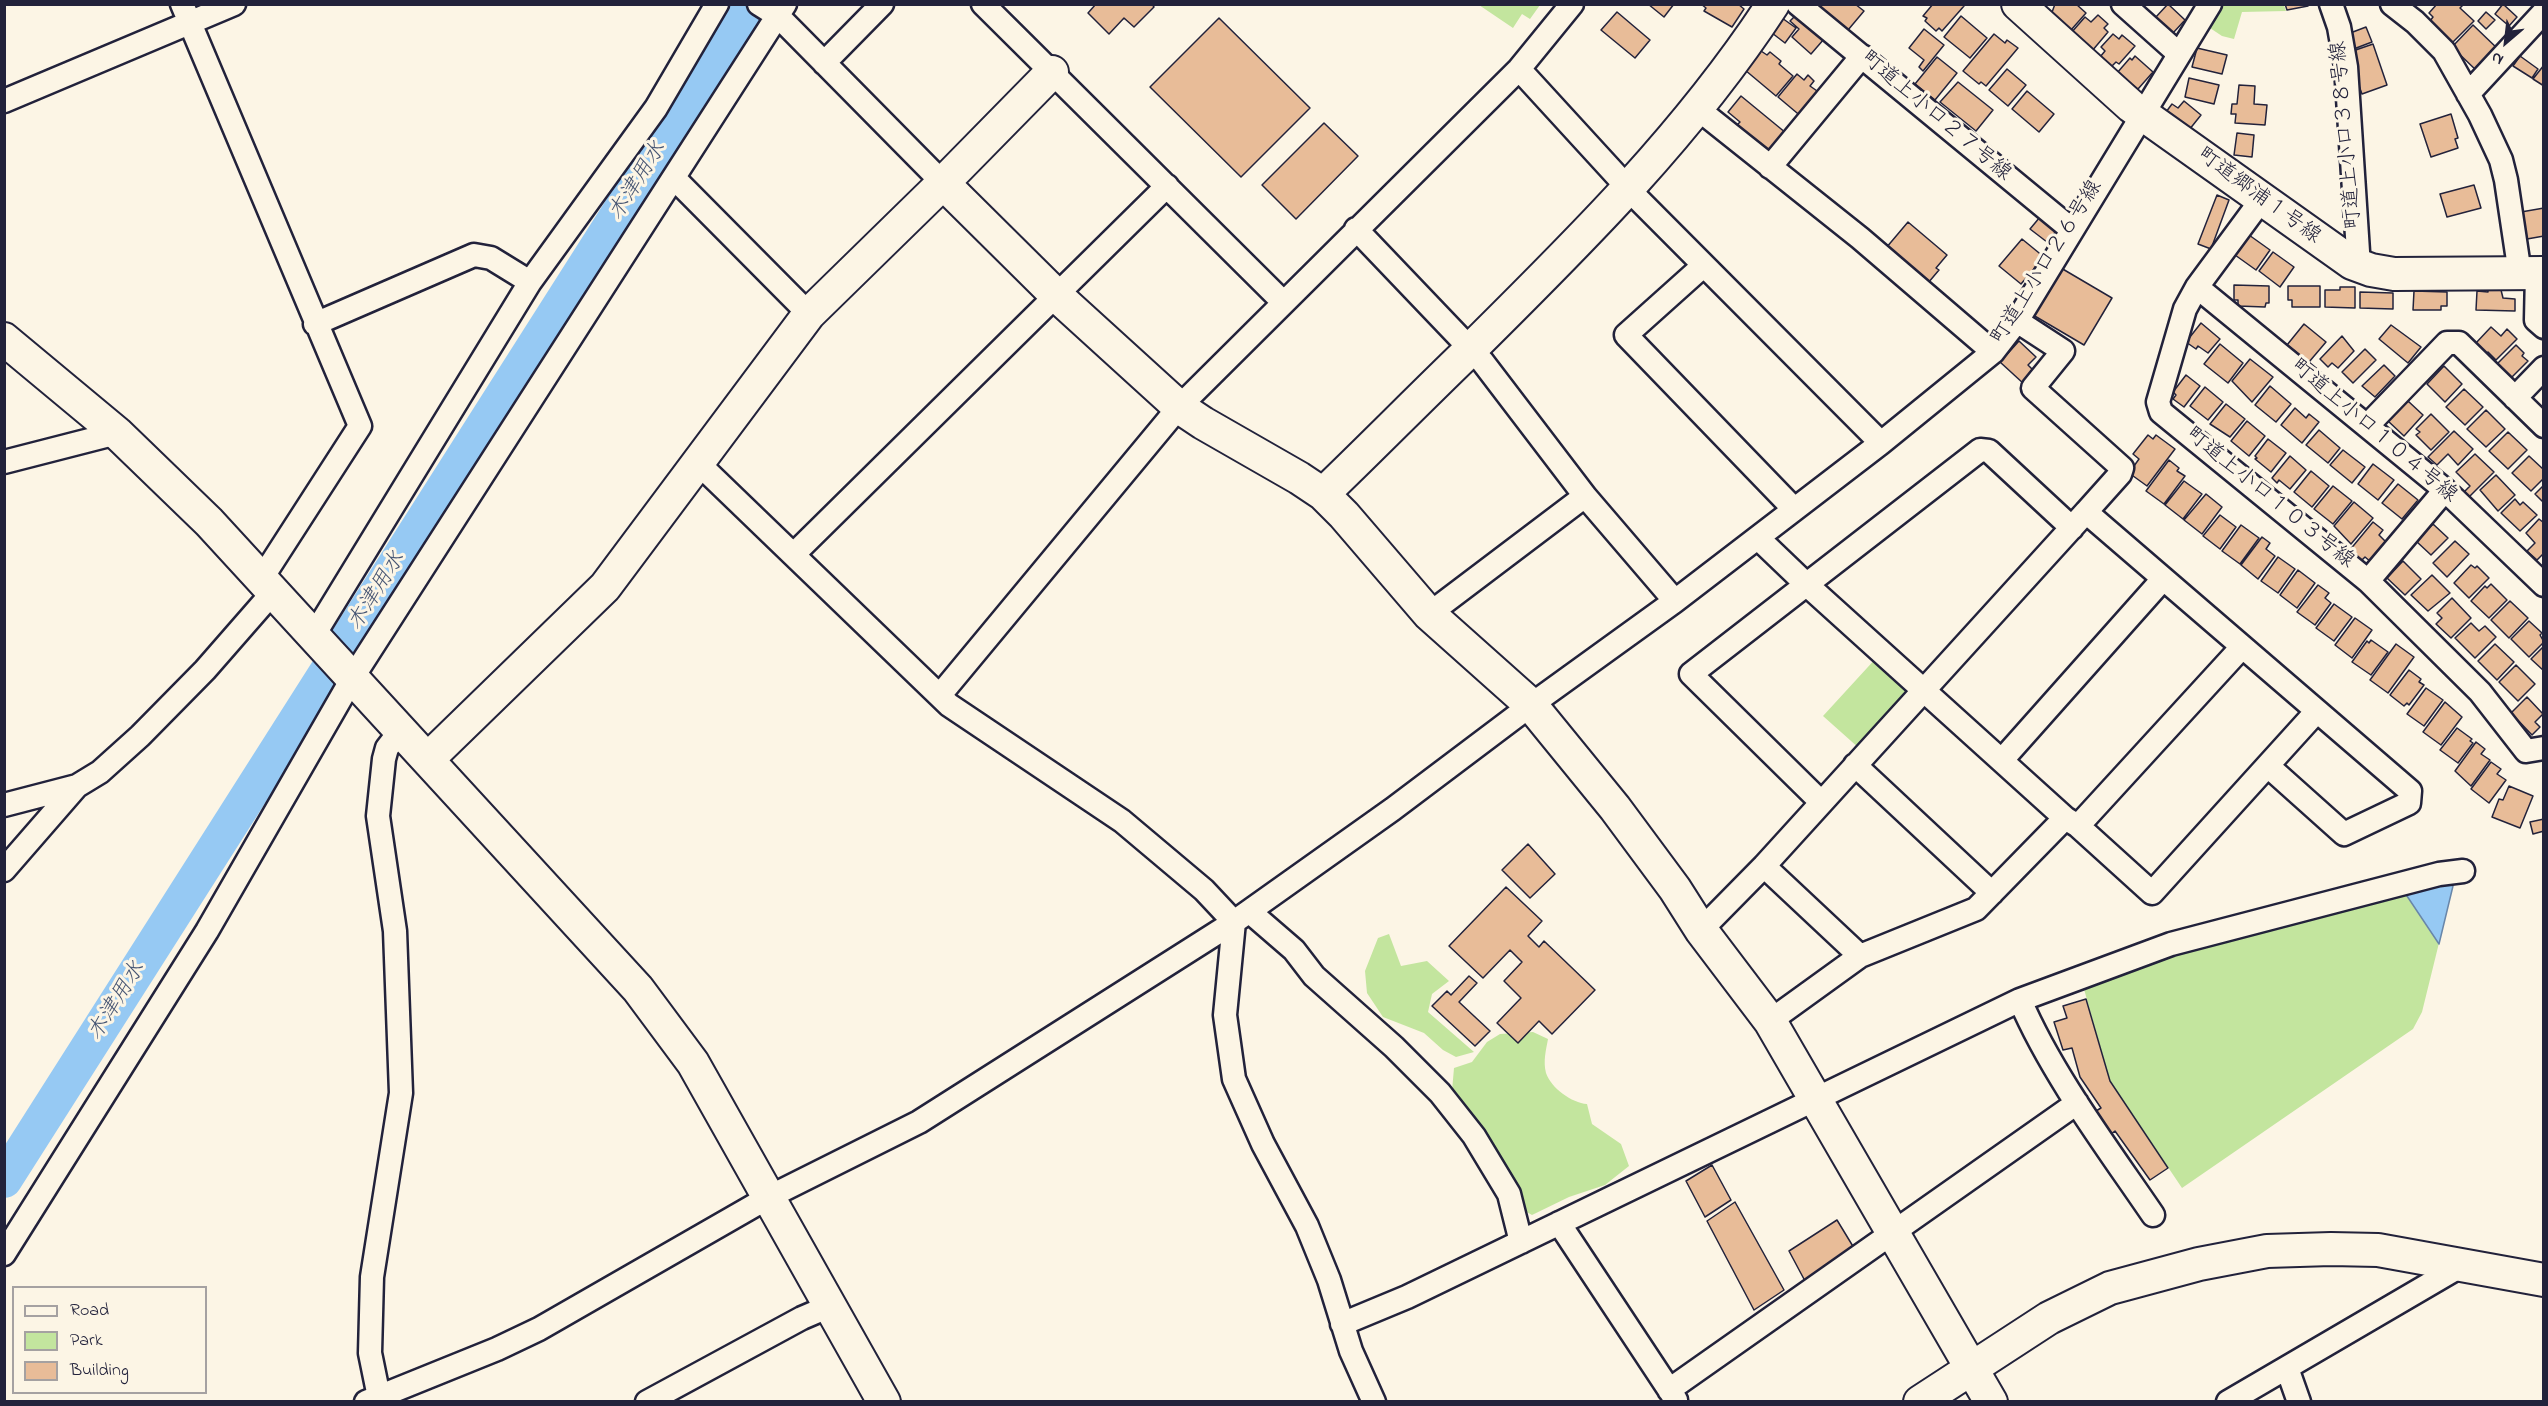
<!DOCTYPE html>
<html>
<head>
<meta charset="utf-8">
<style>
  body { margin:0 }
  #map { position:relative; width:2548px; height:1406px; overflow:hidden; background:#fcf5e5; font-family:"Indie Flower",sans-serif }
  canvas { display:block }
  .frame { position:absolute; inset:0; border:6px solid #22223b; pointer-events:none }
  .legend { position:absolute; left:12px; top:1286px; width:195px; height:108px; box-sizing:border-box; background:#fcf5e5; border:2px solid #a5a1a1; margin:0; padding:8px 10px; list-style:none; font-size:18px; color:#22223b }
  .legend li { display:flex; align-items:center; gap:12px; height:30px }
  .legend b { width:30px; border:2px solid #a5a1a1 }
  .north { position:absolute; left:2476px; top:12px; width:60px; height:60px; -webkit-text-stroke:4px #fcf5e5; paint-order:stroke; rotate:208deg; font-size:16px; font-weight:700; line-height:24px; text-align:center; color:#22223b }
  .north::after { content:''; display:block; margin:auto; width:21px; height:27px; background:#22223b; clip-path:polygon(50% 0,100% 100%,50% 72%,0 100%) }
</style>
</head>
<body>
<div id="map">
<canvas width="2548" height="1406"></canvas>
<div class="frame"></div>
<ul class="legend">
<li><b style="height:8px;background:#fcf5e5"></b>Road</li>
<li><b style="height:16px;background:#c3e59e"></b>Park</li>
<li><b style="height:16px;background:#e8bc98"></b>Building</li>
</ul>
<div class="north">N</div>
</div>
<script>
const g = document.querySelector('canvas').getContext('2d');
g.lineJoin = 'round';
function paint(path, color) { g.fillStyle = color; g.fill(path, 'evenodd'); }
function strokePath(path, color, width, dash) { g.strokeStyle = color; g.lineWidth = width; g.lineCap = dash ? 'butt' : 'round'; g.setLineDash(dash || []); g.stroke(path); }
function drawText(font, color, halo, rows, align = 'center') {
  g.font = font + ' "Indie Flower","Klee One",sans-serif'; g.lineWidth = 6; g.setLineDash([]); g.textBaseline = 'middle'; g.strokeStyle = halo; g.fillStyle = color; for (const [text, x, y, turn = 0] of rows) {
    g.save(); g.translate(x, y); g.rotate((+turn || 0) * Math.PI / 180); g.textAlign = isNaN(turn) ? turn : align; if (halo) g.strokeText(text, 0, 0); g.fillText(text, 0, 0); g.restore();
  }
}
const green = new Path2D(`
  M1479,5H1540L1530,19L1522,14L1513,28Z
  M2221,5H2284L2286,11L2242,12L2234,39L2222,36L2207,26Z
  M1878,656L1908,684L1910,695L1860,749L1823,716Z
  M2441,880L2453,886L2422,1012L2413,1029L2182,1188L2110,1081L2082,982L2174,949Z
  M1389,934L1401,966L1427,961L1449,981L1432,994L1428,1012L1474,1052L1456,1057L1443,1050L1424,1033L1383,1017L1367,993L1365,971L1378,938Z
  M1533,1032L1548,1039C1546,1050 1543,1061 1546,1073C1551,1088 1572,1103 1587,1104L1592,1124L1621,1144L1629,1166L1605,1185L1569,1197L1532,1215L1525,1211L1523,1197L1512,1180L1503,1159L1452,1091L1454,1068L1472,1062L1487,1042L1500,1034Z`);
const water = new Path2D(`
  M2441,880L2453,886L2439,944L2403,890Z`);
const river = new Path2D(`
  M4,1180L752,4`);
const building = new Path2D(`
  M1096,4H1152L1154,7L1134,27L1124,18L1109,34L1088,13Z
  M1648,4H1674L1664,17Z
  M1701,4H1738L1744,9L1732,27L1704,11L1706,8Z
  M1817,4H1855L1864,11L1848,30Z
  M1933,4H1962L1964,6L1942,31L1939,28L1936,31L1925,21L1927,18L1923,16Z
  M2055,4H2076L2086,13L2071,30L2051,15Z
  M2168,4L2185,20L2173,33L2155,18Z
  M2285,4H2308V6L2287,10Z
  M2437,4H2464L2460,8L2474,21L2450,45L2435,30L2437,28L2430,21L2433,17L2429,13Z
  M2503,4L2517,17L2509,26L2495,14Z
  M1617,12L1650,40L1635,58L1601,30Z
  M2486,12L2495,20L2486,29L2478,21Z
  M1796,15L1824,39L1811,54L1792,37L1799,29L1790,21Z
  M2098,15L2108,24L2104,28L2108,32L2092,51L2071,33L2085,17L2091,22Z
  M1961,16L1987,38L1970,58L1944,37Z
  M1219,18L1310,108L1241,177L1150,87Z
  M1782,18L1796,28L1785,43L1772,33Z
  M2473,25L2500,51L2479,73L2452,47Z
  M2366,27L2372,42L2351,50L2345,35Z
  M1924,29L1944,45L1923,71L1919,67L1924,60L1909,48Z
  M1994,34L2005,43L2007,40L2018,48L1986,86L1981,82L1979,84L1963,71Z
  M2113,34L2119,39L2122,35L2135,46L2119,64L2116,62L2111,67L2100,57L2105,51L2101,47Z
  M2373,44L2387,85L2362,94L2347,53Z
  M2197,48L2227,55L2222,74L2192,67Z
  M1761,51L1767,55L1770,52L1781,61L1779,64L1793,76L1776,96L1745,70Z
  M2135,56L2153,72L2138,89L2133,85L2132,87L2117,73L2130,58L2132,60Z
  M2520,56L2538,69L2532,78L2513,66Z
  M1937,57L1957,73L1935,100L1915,84Z
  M2544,65V86L2533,79Z
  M2007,69L2026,85L2008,106L1989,90Z
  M1797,74L1804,80L1808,75L1814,81L1810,86L1820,93L1803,118L1778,97Z
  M2189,78L2219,85L2214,104L2185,97Z
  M1958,82L1993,110L1976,131L1940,102Z
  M2239,85L2255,86L2254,104L2267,105L2265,125L2235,123L2236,114H2231L2232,104H2237Z
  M2027,91L2054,114L2039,132L2012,109Z
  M1741,96L1786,133L1768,154L1735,127L1740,122L1728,112Z
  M2184,101L2201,115L2189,130L2166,112L2172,104L2178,108Z
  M2451,114L2458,138L2455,139L2458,148L2431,157L2420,124Z
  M1324,123L1358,156L1296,219L1262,185Z
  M2237,133L2254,135L2252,157L2234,155Z
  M2474,185L2481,208L2447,217L2440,194Z
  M2217,195L2229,200L2211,249L2198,244Z
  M2544,208V236L2527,239L2521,212Z
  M2040,217L2057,230L2047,242L2030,229Z
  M1908,222L1947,255L1936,268L1939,270L1928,283L1886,248Z
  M2249,235L2270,250L2256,270L2235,255Z
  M2022,239L2044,257L2021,284L1999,266Z
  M2273,252L2294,267L2280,287L2259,271Z
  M2061,268L2112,298L2084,345L2033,315Z
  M2234,285L2269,286V303H2266L2265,307L2238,306V300H2234Z
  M2288,286H2320V307H2292V300H2288Z
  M2340,287H2355V308L2325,307V290H2340Z
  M2488,289L2501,290L2503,298L2515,299V311L2476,310L2477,291L2488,292Z
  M2414,291L2447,292V306H2441V310H2413Z
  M2360,292L2393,293V309L2360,308Z
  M2201,323L2220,339L2208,353L2198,346L2196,349L2186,342Z
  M2304,324L2326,342L2309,362L2287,345Z
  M2391,325L2421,347L2408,363L2379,339Z
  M2491,327L2501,336L2507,329L2517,339L2496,360L2488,352L2486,354L2475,344Z
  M2342,336L2354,351L2338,368L2332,363L2328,367L2320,359Z
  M2019,341L2036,357L2028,365L2035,372L2024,384L2000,362Z
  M2220,344L2243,363L2228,383L2204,364Z
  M2516,345L2524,353L2522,356L2528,361L2511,378L2497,364Z
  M2365,349L2376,360L2353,383L2342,372Z
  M2250,359L2273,377L2252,402L2232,381Z
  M2384,365L2395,376L2375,397L2362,386Z
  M2444,366L2462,384L2445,402L2427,384Z
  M2186,375L2200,386L2184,407L2173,399L2176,395L2173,392Z
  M2270,386L2291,404L2276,422L2255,405Z
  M2205,387L2223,402L2208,420L2190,406Z
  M2464,389L2483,407L2465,425L2446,407Z
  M2408,401L2423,415L2404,436L2388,421Z
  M2226,404L2245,419L2230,437L2210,424Z
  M2295,408L2306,418L2309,414L2319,422L2302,443L2281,425Z
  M2486,410L2505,429L2486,447L2467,429Z
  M2431,414L2449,432L2431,450L2416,435L2420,432L2416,429Z
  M2247,421L2265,436L2249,456L2231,441Z
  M2319,430L2340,448L2328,463L2306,445Z
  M2454,431L2473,449L2458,465L2448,454L2437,465L2428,457Z
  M2508,432L2527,450L2508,469L2489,451Z
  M2148,435L2153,439L2156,435L2175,449L2147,486L2129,473L2139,459L2133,454Z
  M2268,439L2286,453L2271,472L2255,459L2257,458L2255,456Z
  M2343,450L2365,467L2352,483L2330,465Z
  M2475,454L2494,472L2469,497L2464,492L2470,486L2456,472Z
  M2290,456L2306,470L2290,489L2279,480L2277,483L2272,478Z
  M2529,456L2544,470V478L2531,491L2512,473Z
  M2169,460L2179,468L2177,471L2185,476L2164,504L2146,491Z
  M2373,464L2394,480L2378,500L2358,484Z
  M2311,471L2329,486L2312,507L2294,492Z
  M2496,475L2515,495L2498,511L2480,490Z
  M2184,481L2202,494L2183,519L2165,505Z
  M2398,484L2418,500L2402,519L2382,503Z
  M2544,485V503L2535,494Z
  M2333,486L2352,501L2333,524L2314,509Z
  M2206,494L2222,507L2202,534L2184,520Z
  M2515,499L2520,505L2523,502L2537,515L2520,531L2501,513Z
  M2354,502L2373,518L2351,544L2334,526Z
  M2220,515L2236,527L2220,549L2203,536Z
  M2539,519L2544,523V553L2537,560L2527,551L2535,543L2526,533Z
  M2373,522L2383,530L2379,535L2387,543L2371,562L2365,557L2361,561L2349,551Z
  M2433,524L2448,538L2431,555L2416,541Z
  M2241,525L2259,538L2240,564L2222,551Z
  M2262,537L2270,543L2266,549L2275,556L2258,579L2241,565Z
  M2455,541L2469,554L2447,577L2433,563Z
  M2278,557L2295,569L2278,593L2261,581Z
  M2403,561L2421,579L2405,595L2387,578Z
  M2471,565L2475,568L2477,566L2489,578L2469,598L2454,583Z
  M2298,570L2315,583L2297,608L2280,595Z
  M2432,575L2450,593L2428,611L2411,595Z
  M2491,584L2507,600L2489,618L2471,601L2485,586L2487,588Z
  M2318,585L2329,593L2325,598L2331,603L2315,625L2297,612Z
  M2452,598L2471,618L2451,638L2436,624L2442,618L2437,613Z
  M2510,601L2528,618L2509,638L2491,620Z
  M2334,604L2352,617L2334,641L2316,628Z
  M2355,618L2372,630L2352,658L2335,645Z
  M2529,621L2542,633L2540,635L2544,642L2529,657L2511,639Z
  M2471,623L2479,631L2485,626L2496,637L2475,658L2455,638Z
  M2371,640L2388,652L2371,675L2352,662L2367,641L2369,643Z
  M2396,644L2414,657L2388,693L2370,680Z
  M2495,644L2514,662L2497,680L2478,661Z
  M2544,646V671L2531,659Z
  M2516,665L2535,684L2518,701L2499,682Z
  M2409,670L2421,679L2419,682L2424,685L2409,705L2407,703L2404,706L2390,695Z
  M2426,688L2443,700L2424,726L2407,714Z
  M2527,697L2543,714L2535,722L2540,727L2532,735L2511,713Z
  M2445,702L2462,717L2441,745L2423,732Z
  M2457,728L2472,739L2470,741L2473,743L2458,763L2440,750Z
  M2476,742L2485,749L2481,754L2490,760L2471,786L2455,771Z
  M2491,762L2501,769L2497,774L2506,780L2489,803L2471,789Z
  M2509,786L2533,796L2520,828L2492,817L2499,799L2503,800Z
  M2544,819V831L2533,834L2530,822Z
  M1528,844L1555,874L1530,898L1502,870Z
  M1506,887L1542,921L1528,936L1539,947L1544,941L1595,990L1552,1034L1539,1021L1518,1043L1497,1023L1521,998L1504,981L1522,962L1510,950L1483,978L1449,946Z
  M1469,976L1477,983L1459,1002L1490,1031L1475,1046L1432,1006L1447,991L1451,995Z
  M2086,999L2110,1081L2168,1168L2150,1180L2115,1131L2111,1134L2096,1111L2101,1108L2080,1077L2072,1048L2063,1050L2054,1022L2067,1018L2063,1006Z
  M1712,1165L1731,1200L1705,1217L1686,1181Z
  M1735,1202L1784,1290L1754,1310L1707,1221Z
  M1837,1220L1854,1248L1805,1281L1789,1251Z`);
const street = new Path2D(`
  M182,4L360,426L262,578
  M759,4L778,16L943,183
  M983,4L1283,302
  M1798,4L2071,229
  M2123,4L2179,54
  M2331,4L2339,27L2346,67L2359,267
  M2392,4L2415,22L2444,51L2480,115L2501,160L2506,180L2520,274
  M824,63L882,4
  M1519,69L1639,200L1881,443
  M2468,94L2544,12
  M4,101L234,4
  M1698,109L1860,238L1993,352L2017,321L2210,4
  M1770,167L1862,56
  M674,178L809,314
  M2262,199L2197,287L2185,309L2158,402L2161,412L2368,581L2480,692L2526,751L2544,748
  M1356,229L1482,361L1585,496L1675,601
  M1703,266L1626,335L1794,509
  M2537,273L2536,320L2544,327
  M2197,287L2445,490L2544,585
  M2017,321L2063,351L2033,388L2122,468L2120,474L2086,512
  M315,324L474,255L491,258L530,282L656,108L717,4
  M2515,398L2544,368
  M2367,426L2447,343H2459L2544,426
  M4,462L117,433
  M698,463L949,705L1122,821L1204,890L1234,922L1225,1015L1234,1079L1263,1144L1307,1226L1329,1280L1351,1351L1374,1402
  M1758,538L1806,584L2065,818L2078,826L2152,893L2317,711
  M794,554L1167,186
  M2368,581L2445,490
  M1429,614L1585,496
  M314,635L530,282
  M940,695L1179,407L1519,69L1572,4
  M2002,760L2163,579
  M1855,765L1992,893
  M1821,802L1691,674L1980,450L1989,451L2072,528
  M4,805L77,786L100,772L140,736L205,670L274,591
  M2078,826L2242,647
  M1764,866L1860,956
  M4,870L77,786
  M1250,912L1294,950L1314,976L1394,1047L1440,1093L1474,1136L1509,1194L1521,1242
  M1701,930L1764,866L2086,512L2410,791L2409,803L2344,834L2268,766
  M2020,1000C2051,1073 2108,1149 2153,1215
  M1770,1021L1860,956L1976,909L2065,818
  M1559,1223L1676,1400
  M4,1254L207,931L353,677L785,4
  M1342,1324L1407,1297L2020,1000L2171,944L2439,874L2463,871
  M2287,1368L2299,1402
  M1669,1390L2077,1103
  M366,1402L497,1349L539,1329L769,1197L919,1122L1234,922L1393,809L1531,705L1675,601L1881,443L1993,352
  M380,1402L370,1353L372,1277L401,1093L395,931L378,816L384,759L387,748L401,730
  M647,1402L802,1318L830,1306
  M2228,1402L2464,1264`);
const secondary = new Path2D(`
  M2018,4L2131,106L2352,263L2371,270L2394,274L2544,273
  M943,183L1057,296L1179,407L1203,423L1299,478L1323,494L1344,515L1429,614L1531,705L1615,808L1675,889L1701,930L1770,1021L1991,1402
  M4,339L117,433L209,522L638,989L693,1063L884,1402
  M1323,494C1373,446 1422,396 1472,348C1581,240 1689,133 1773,4
  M428,759L605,587L809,314L943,183L1052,72
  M1920,1402L2049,1318L2110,1288L2199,1264L2267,1251L2331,1249L2378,1250L2544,1280`);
const streetNames = [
  ["町道上小口２７号線",1935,117,40],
  ["町道上小口３８号線",2348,135,-95],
  ["町道郷浦１号線",2258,197,36],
  ["町道上小口２６号線",2048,263,-58],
  ["町道上小口１０４号線",2373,432,40],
  ["町道上小口１０３号線",2269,499,39]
];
const waterNames = [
  ["木津用水",639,182,-58],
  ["木津用水",378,592,-58],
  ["木津用水",118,1002,-58]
];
paint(green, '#c3e59e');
paint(water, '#96c9f3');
strokePath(water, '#6886a9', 1.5);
strokePath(river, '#96c9f3', 36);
paint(building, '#e8bc98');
strokePath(building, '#22223b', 1.5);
strokePath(street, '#22223b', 27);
strokePath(secondary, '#22223b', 36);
strokePath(street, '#fcf5e5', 22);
strokePath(secondary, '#fcf5e5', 32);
drawText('21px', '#22223b', '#fcf5e5', streetNames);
drawText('italic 22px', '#455472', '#fcf5e5', waterNames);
</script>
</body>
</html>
